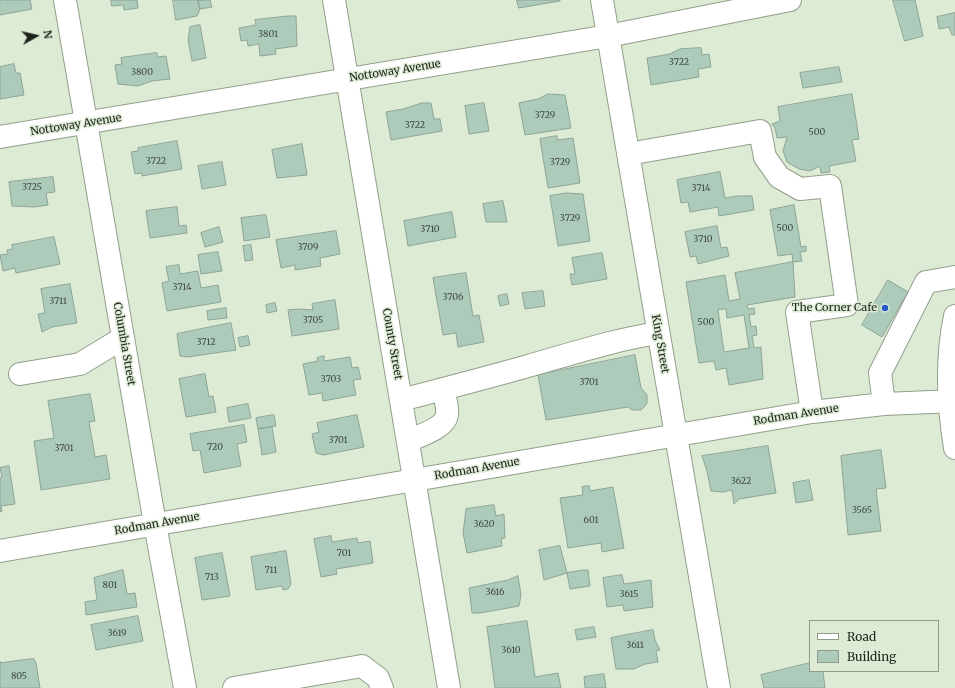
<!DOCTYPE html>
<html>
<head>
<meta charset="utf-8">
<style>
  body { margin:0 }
  #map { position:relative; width:955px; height:688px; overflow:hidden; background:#ddebd5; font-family:Merriweather,serif }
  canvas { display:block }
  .legend { position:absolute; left:809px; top:620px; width:130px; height:52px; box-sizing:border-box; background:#ddebd5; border:1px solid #919b8b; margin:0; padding:5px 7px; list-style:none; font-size:12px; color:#1e231b }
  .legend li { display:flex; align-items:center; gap:8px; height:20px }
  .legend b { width:20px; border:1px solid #919b8b }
  .north { position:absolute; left:16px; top:16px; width:40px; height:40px; -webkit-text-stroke:3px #ddebd5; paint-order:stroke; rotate:82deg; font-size:11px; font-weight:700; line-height:16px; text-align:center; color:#1e231b }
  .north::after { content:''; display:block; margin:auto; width:14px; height:18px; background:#1e231b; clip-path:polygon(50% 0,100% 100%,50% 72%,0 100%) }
</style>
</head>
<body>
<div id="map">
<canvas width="955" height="688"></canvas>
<ul class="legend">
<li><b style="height:5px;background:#fff"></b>Road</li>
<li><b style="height:11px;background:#adcbba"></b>Building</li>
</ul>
<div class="north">N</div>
</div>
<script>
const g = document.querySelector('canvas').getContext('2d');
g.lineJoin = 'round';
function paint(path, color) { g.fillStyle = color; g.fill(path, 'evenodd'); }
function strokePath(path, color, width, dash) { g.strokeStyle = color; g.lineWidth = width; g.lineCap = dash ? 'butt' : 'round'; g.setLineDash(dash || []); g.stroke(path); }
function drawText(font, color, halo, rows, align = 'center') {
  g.font = font + ' Merriweather,serif'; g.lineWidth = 3; g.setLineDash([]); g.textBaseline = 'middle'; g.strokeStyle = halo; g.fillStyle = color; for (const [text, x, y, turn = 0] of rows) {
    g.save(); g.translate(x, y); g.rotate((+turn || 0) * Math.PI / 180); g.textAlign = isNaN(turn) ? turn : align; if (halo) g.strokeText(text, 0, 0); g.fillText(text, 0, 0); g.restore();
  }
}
const building = new Path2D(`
  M0,0H30L32,9L0,15Z
  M111,0H137L138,8L124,10L123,5L112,6Z
  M173,0H197L200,9L197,16L176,20Z
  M206,0H210L212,7L200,9L198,1Z
  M517,0H560V1L519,8Z
  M893,0H915L923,36L905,41Z
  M955,13V35H952L949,27L939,29L937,17Z
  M288,16H296L297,46L275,49L276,54L260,56L259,44L248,46L247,40L241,41L239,28L256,25L255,20Z
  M200,25L206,58L192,61L188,40L190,27Z
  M701,48L702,55L709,54L711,67L698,69L699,77L651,85L647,58L670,54L680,49Z
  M157,53L158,57L166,56L170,79L152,81L138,86L118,84L115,65L122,64L121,58Z
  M14,64L16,73H20L24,95L0,99V67Z
  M839,67L842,82L803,88L800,73Z
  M548,94L565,95L571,128L525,135L519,103L538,99Z
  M852,94L859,139L852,140L856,161L829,166L830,172L821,173L820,166L810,171L799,169L787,162L783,151L787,137L777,138L775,128L772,124L780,121L778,107Z
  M422,103H431L434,119H440L442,131L391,140L386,112L403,109Z
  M484,103L489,131L469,134L465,106Z
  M557,136V140L573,138L580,183L548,188L540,139Z
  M177,141L182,169L142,176V173L135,174L131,152L138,151V148Z
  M302,144L307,175L277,178L272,150Z
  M222,162L226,185L202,189L198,166Z
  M720,172L725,198L737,196H752L754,210L719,216L718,207L690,212L688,202L681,203L677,180Z
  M53,177L55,192L46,193L48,205L34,207L12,206L9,182Z
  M566,193L583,194L590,241L558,246L550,196Z
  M503,201L507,222H486L483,204Z
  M794,205L801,247L806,246V251L800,252L802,261L793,262L792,254L778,256L770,210Z
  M177,207L179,226L186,225L187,233L150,238L146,211Z
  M452,212L456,237L408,246L404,221Z
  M266,215L270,237L244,241L241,218Z
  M717,226L721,248L727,247L729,256L698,264L696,256L690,257L685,232Z
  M219,227L223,242L205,247L201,233Z
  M336,231L340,254L320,258L321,266L295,270V265L281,268L276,240Z
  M54,237L60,264L16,273L15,268L3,271L0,255L8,254L7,250L13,249L12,245Z
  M251,245L253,260L245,261L243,246Z
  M218,252L222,271L201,274L198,255Z
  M602,253L607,279L572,285L570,274H575L572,258Z
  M793,262L795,297L747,305L748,309L754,308L755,314L749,315L751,327L756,326L757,335L752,336L754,348L761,347L763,379L729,385L726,368L716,370L714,361L699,363L686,282L725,275L729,301L740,299L735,273ZM726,309L727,318L744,315L749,348L724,352L718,310Z
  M179,265L180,274L198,271L201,288L218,285L221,302L167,311L162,283L169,281L166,267Z
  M466,273L473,316L479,315L484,342L458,347L456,333L443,335L433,278Z
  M888,280L908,292L882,337L862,325Z
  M70,284L77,323L52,327L42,332L38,314L45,313L41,289Z
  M543,291L545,306L525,309L522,293Z
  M507,294L509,304L500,306L498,296Z
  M335,300L339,329L292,336L288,310L299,309L313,310L312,304Z
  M275,303L277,311L267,313L266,305Z
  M226,308L227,318L208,320L207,311Z
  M231,323L236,350L187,357L180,356L177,334Z
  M248,336L250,345L240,347L238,338Z
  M635,355L641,388L647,395V403L644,407L641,410H632L628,407L546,420L538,375Z
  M324,356V361L350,357L352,368L358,367L361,379L353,380L356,395L323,401L322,393L309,395L303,364L318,361L317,358Z
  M205,374L209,397L213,396L216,412L186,417L179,379Z
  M90,394L95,421L89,422L95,457L106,455L110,479L41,490L34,441L54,438L48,401Z
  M248,404L251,418L229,422L227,408Z
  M274,415L276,426L258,429L256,418Z
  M357,415L364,447L323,455L316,453L312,434L319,432L317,423Z
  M244,425L247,442L237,444L241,466L204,473L200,450L193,451L190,434Z
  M272,427L276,452L262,455L258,429Z
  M768,446L776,493L739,499L734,504L732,490L723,492L711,491L707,471L702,456Z
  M881,450L886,488L876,489L881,531L848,535L841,456Z
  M9,466L15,504L1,506L2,511L0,512V478L2,477L0,468Z
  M809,480L813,500L796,503L793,483Z
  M589,486L590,491L613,487L624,548L602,552L601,543L568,548L560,498L583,495L582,487Z
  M494,505L496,516L504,514L505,538L501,539L502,546L467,553L463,533L466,509Z
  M331,536L332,542L357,538L358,543L370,541L373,563L336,569L337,574L321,577L314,539Z
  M560,546L567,573L544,580L539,550Z
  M286,551L291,584L288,589L283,590L282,586L256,590L251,557Z
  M222,553L230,596L202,600L195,558Z
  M123,570L127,594L135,593L137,607L86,615L85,602L97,600L94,578Z
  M583,570H588L590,586L570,589L567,573Z
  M622,575L624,584L651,580L653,607L624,611L623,605L607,607L603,578Z
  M518,576L521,595L519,606L480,613H472L469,588L508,580Z
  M138,616L143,641L96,650L91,625Z
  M527,621L535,677L558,673L561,688H495L487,627Z
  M594,627L596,637L577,640L575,630Z
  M653,630L655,640L660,650L656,651L658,662L645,664L634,669H616L611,638Z
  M34,659L36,663L40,688H0V661V663L21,660Z
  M810,663V671H823L825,688H764L761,675Z
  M604,674L606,688H585L584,677Z`);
const minor = new Path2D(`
  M65,0L155,524L185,688
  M334,0L449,688
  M602,0L719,688
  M0,137L608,36L790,0
  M628,154L760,131L765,157L779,177L800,189L830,186L847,305L797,312L812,412
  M955,316C946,359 948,405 955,448
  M20,374L80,364L123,338
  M401,400C443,389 486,378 528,366C571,354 613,340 658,333
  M884,404L880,373L926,282L955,277
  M408,441C419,436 445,428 447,415C448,407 445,397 443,389
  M0,551L812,412L884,404L955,401
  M234,688L362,666L378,678L382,688`);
const markers = [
  [885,308,4,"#2a5ac9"]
];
const numberNames = [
  ["3801",268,34],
  ["3722",679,62],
  ["3800",142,72],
  ["3729",545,115],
  ["3722",415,125],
  ["500",817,132],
  ["3722",156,161],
  ["3729",560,162],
  ["3725",32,187],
  ["3714",701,188],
  ["3729",570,218],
  ["500",785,228],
  ["3710",430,229],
  ["3710",703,239],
  ["3709",308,247],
  ["3714",182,287],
  ["3706",453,297],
  ["3711",58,301],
  ["3705",313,320],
  ["500",706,322],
  ["3712",206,342],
  ["3703",331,379],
  ["3701",589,382],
  ["3701",338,440],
  ["720",215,447],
  ["3701",64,448],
  ["3622",741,481],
  ["3565",862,510],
  ["601",591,520],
  ["3620",484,524],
  ["701",344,553],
  ["711",271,570],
  ["713",212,577],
  ["801",110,585],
  ["3616",495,592],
  ["3615",629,594],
  ["3619",117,633],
  ["3611",635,645],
  ["3610",511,650],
  ["805",19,676]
];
const streetNames = [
  ["Nottoway Avenue",395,71,-9],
  ["Nottoway Avenue",76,125,-9],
  ["Columbia Street",124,344,80],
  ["County Street",392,344,80],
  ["King Street",660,344,80],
  ["Rodman Avenue",796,415,-9],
  ["Rodman Avenue",477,469,-10],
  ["Rodman Avenue",157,524,-10]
];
const poiNames = [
  ["The Corner Cafe",877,308]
];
paint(building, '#adcbba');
strokePath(building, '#8da496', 1);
strokePath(minor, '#929f8b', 24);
strokePath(minor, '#fff', 22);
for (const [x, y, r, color] of markers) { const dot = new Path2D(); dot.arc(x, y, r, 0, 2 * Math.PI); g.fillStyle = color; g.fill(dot); strokePath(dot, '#ddebd5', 1.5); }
drawText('9px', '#424d43', null, numberNames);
drawText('11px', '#1e231b', '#ddebd5', streetNames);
drawText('11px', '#1e231b', '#ddebd5', poiNames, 'right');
</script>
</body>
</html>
